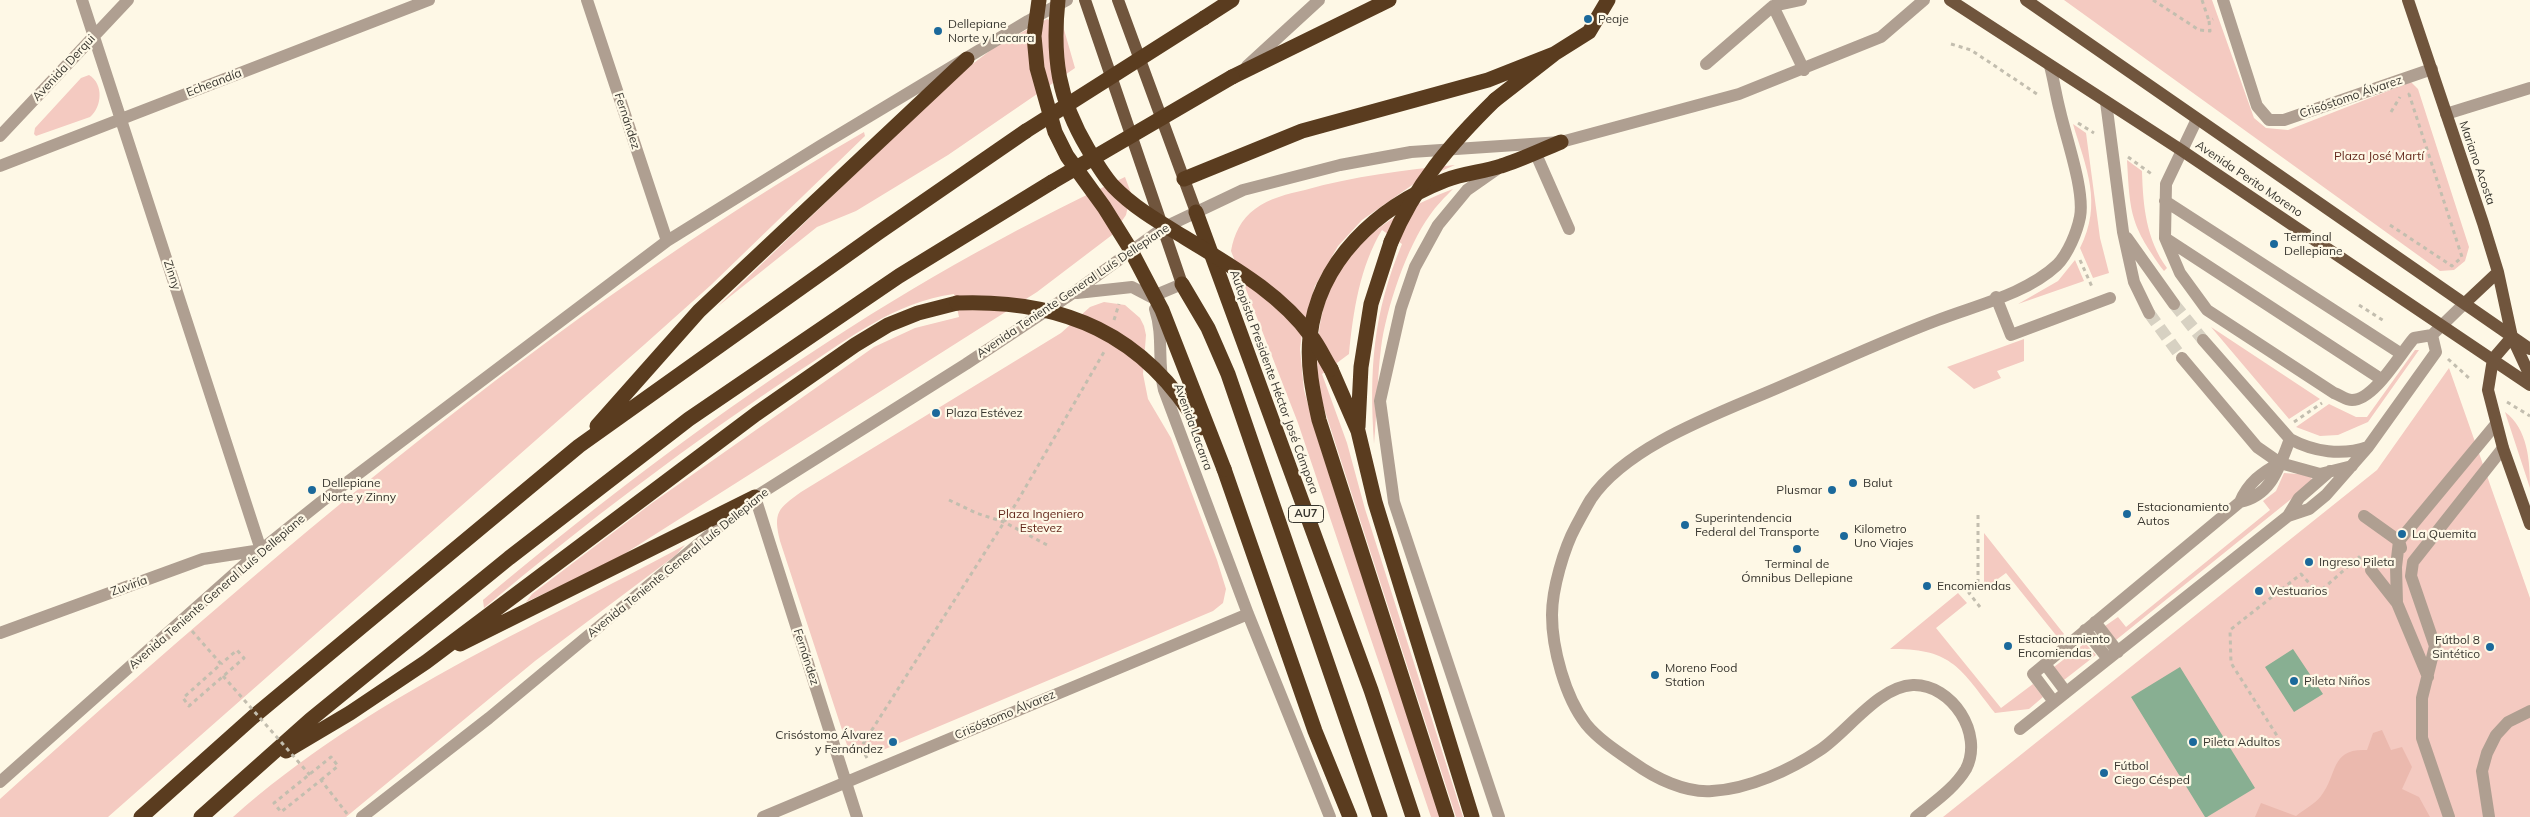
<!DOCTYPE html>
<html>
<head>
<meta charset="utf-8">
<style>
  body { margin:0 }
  canvas { display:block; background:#fef8e6 }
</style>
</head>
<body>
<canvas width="2530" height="817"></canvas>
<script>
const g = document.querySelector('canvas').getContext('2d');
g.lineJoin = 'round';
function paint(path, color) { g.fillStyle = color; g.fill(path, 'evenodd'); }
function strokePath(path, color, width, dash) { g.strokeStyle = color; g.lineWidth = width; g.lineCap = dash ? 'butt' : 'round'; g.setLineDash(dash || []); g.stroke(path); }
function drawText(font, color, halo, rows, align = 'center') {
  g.font = font + ' Mulish,sans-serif'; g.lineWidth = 4.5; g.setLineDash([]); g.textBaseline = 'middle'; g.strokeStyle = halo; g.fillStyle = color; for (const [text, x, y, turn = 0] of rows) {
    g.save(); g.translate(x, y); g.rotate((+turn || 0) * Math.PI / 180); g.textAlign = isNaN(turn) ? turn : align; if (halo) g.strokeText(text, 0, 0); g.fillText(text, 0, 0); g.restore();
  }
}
const green = new Path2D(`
  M2064,0H2212L2254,118L2266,128L2288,130L2411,82L2418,89L2469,247L2465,261L2454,270L2440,271Z
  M1047,19L1063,26L1075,68L948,155L856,211L817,227L717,307L957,76L996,46Z
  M89,75C104,84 102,107 90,117L36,136L34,134L35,128L81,78Z
  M2073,124L2086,133L2100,238L2109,273L2093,278L2080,248C2103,203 2086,168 2073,124Z
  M864,132L865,136L711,285L645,344L108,817H0V799C271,557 548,315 864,132Z
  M2127,160L2142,171C2143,206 2146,239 2167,268L2164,271C2131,226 2130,215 2127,160Z
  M1455,165L1418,181L1362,220L1338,246L1315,286L1302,333L1300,349L1304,390L1318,440L1440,817H1431L1298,423L1231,251C1234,234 1241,219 1255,209C1269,198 1288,194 1305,190C1354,176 1404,170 1455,165Z
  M1125,177L1131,193L1126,215L1112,235L1037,292L610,563L526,602L532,594L652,503L874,347L915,328L959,317L954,294C895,302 850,338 802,369C692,442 586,522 484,608L483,600C679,435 892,284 1125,177Z
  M1453,189C1445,197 1436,206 1430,215C1407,246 1386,309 1381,348C1377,380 1377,412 1374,444C1369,370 1373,313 1402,244L1382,230C1360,266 1353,312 1349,354L1322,374L1347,443L1365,509L1463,817H1456L1333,436C1328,420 1322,404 1319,388C1316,374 1318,360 1318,346C1322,259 1378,218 1453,189Z
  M2075,260L2084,281L2018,304L2058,281Z
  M1104,302L1125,305L1140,318L1144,326L1146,335L1143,374L1148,399L1171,438L1217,560L1226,589L1223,603L1213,611L871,755H859L847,745L780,541C773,512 778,509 801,492L1061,333L1090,307Z
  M2211,327L2320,399L2289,419Z
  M2024,339V361L1997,371L2001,378L1974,389L1947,367Z
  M2415,350H2419L2368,422L2338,435L2320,436L2296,427L2329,404L2356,417H2367Z
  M2449,368L2530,598V817H1943L2377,470Z
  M2505,412C2528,429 2530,461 2530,488Z
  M2284,473L2312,475L2311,483L2116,640L2105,626L2118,617L2126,627L2270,510L2263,501L2276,491Z
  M1984,533L2064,634L2059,639L2006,573L1984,589Z
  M685,545L676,555L535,661L346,817H233C367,698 529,630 685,545Z
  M1958,593L1967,603L1936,628L2001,708L2033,684L2043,697L2029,709L1995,713C1960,668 1952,648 1890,649Z
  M2085,643L2096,655L2064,680L2054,667Z`);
const forest = new Path2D(`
  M2382,730L2391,750L2402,747L2412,767L2402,789L2419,797L2430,817H2255L2261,803L2296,816C2303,810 2315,804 2321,796C2338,774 2330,748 2367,750L2373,733Z`);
const water = new Path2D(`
  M2293,649L2323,694L2294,712L2265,667Z
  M2180,667L2255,788L2207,817H2205L2131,697Z`);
const minorTunnel = new Path2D(`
  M2174,304L2203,340
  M2149,313L2182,358`);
const path = new Path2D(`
  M2153,0L2199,30L2210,31L2209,21L2213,19
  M2202,0L2209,21
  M1951,44L1971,50L2040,96
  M2391,112L2400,97
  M2078,123L2094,133
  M2128,157L2153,175
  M2390,225L2452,266L2462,257L2409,94L2411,93
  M2080,260L2093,289
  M2359,305L2384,321
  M1114,320L1119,304
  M2448,359L2469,378
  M2507,402L2530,416
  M2294,422L2322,403
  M949,500L976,513L1004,522L1049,546
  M1978,515V585L1969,593L1980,607
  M192,631L221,664L183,698L189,706L244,658L237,650L221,664
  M2281,742L2231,663L2230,630L2301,574L2318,593L2359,557L2361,560
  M867,758L861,747L1017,502L1104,352
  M321,780L338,766L331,757L274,803L281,812L321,780L348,815`);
const minor = new Path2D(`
  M587,0L667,241
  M2223,0L2257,106L2269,120H2284L2432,69
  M1773,6L1804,70
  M1706,64L1773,6L1801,0
  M1247,66L1319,0
  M2106,102L2123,232L2134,282L2149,313
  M2446,114L2530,88
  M2197,119L2166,184L2165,238L2180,273L2207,310L2334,393C2340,395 2346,400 2352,400C2374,400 2400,354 2414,338L2432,335L2465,303
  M0,136L128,0
  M1535,152L1569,229
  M0,166L429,0
  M1497,169L1467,190L1438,225L1415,267L1401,308L1380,401L1394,502L1499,817
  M2165,201L2400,353
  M2127,238L2174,304
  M2165,238L2381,379
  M1077,293L1132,287L1151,297
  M1151,297L1182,284
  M1996,297L2011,335L2110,298
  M1155,309C1164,337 1157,361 1164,390L1248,614L1330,817
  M2203,340L2290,439C2314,452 2342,456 2368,447
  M2182,358L2257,447L2280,463L2320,474L2352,466
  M755,497L857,817
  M2240,502C2248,483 2262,472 2280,463
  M2288,516L2299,498L2330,471
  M2364,516L2399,541L2401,548
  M2371,570L2397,603
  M2095,622L2118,652
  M2085,630L2108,659
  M0,633L203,559L261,550L82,0
  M2045,664L2066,692
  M2428,677L2397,603L2396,567L2399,541L2496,424
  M2054,702L2033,674L2240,502C2272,495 2279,467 2290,439
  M2020,729L2288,516L2309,509L2326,495L2368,447L2436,352L2432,335
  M0,782L261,550L321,502L667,241L820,146L1028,21L1067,0
  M362,817L489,718L755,497L966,364L1073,293L1163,228L1243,190L1340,165L1411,152L1561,142L1739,94L1881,37L1924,0
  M763,817L1248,614
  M1916,817C1934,802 1954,789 1966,769C1984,734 1952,684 1913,685C1879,686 1847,732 1820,750C1790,770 1749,789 1712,791C1685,793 1655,778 1634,763C1618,752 1598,739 1586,724C1565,697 1552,648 1552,615C1552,589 1564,548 1576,526C1581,517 1586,507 1591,499C1628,444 1723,412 1782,386C1834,364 1885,340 1938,320C1977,305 2026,294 2057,265C2068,254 2077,232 2080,217C2085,191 2066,138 2060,111C2056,96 2054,81 2050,66
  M2449,817L2422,738V698L2435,646L2411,576L2413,562L2503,448
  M2489,817L2482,771L2487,753L2496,735L2508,722L2530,711`);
const major = new Path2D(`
  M1085,0L1182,284
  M1118,0L1196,212
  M1950,0L2181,150L2530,385
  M2026,0L2530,349
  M2408,0L2483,223L2498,272L2512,337L2530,376
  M2465,303L2498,272
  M2512,337L2493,359L2488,390L2503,448L2530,524`);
const highway = new Path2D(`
  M1204,18L1232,0
  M1232,77L1389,0
  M1495,100L1554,54L1589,32L1608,0
  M1184,179L1302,131L1488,80L1554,54
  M1196,212L1371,690L1413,817
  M1182,284L1208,328L1228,374L1380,817
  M1331,369L1358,431L1375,502L1472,817
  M597,426L699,311L967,59
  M1358,427L1361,367L1371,304L1391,242
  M1224,469L1315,731L1350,817
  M460,644L755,497
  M286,751L350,713L426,662L756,414L855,345L888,325L918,313L957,303
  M141,817L253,717L579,446L878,233L1026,131
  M201,817L310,720L509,558L689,419L899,276L1052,182
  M1447,817L1319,420C1313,393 1307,365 1310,337C1318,261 1377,207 1446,180C1464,173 1483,172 1501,166C1521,160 1541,150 1561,142`);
const pathBridge = new Path2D(`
  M223,676L310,775`);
const highwayBridge = new Path2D(`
  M1039,0L1034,36L1037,68L1055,132L1067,156L1104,207L1129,247L1162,310L1224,469
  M1058,0C1052,57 1058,99 1088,149C1095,161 1103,175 1113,186C1133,207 1159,222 1184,237C1229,265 1279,292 1311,336C1319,346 1324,358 1331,369
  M1026,131L1204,18
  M1052,182L1232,77
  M1391,242C1415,185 1451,143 1495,100
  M957,303C1063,299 1145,334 1200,428`);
const markers = [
  [1588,19,5,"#1b699b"],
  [938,31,5,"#1b699b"],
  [2274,244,5,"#1b699b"],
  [936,413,5,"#1b699b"],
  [1853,483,5,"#1b699b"],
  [312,490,5,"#1b699b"],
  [1832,490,5,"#1b699b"],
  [2127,514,5,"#1b699b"],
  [1685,525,5,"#1b699b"],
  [2402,534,5,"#1b699b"],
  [1844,536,5,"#1b699b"],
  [1797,549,5,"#1b699b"],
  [2309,562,5,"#1b699b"],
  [1927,586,5,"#1b699b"],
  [2259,591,5,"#1b699b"],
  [2008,646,5,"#1b699b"],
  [2490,647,5,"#1b699b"],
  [1655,675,5,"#1b699b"],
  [2294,681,5,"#1b699b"],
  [893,742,5,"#1b699b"],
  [2193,742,5,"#1b699b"],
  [2104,773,5,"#1b699b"]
];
const shields = [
  [1306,514,35]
];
const shieldNames = [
  ["AU7",1306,514]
];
const poiNames = [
  ["Peaje",1598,19],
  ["Dellepiane",948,24],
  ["Norte y Lacarra",948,38],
  ["Terminal",2284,237],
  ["Dellepiane",2284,251],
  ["Plaza Estévez",946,413],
  ["Dellepiane",322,483],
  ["Norte y Zinny",322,497],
  ["Balut",1863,483],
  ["Plusmar",1822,490,"right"],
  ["Estacionamiento",2137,507],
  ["Autos",2137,521],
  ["Superintendencia",1695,518],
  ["Federal del Transporte",1695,532],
  ["Kilometro",1854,529],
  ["Uno Viajes",1854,543],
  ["La Quemita",2412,534],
  ["Ingreso Pileta",2319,562],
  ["Terminal de",1797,564,"center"],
  ["Ómnibus Dellepiane",1797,578,"center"],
  ["Encomiendas",1937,586],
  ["Vestuarios",2269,591],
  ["Estacionamiento",2018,639],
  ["Encomiendas",2018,653],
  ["Fútbol 8",2480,640,"right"],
  ["Sintético",2480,654,"right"],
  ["Moreno Food",1665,668],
  ["Station",1665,682],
  ["Pileta Niños",2304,681],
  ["Crisóstomo Álvarez",883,735,"right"],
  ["y Fernández",883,749,"right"],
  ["Pileta Adultos",2203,742],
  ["Fútbol",2114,766],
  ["Ciego Césped",2114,780]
];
const streetNames = [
  ["Avenida Derqui",64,68,-47],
  ["Echeandía",214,83,-21],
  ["Crisóstomo Álvarez",2351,97,-19],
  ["Fernández",627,121,72],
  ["Mariano Acosta",2477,163,71],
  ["Avenida Perito Moreno",2249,179,34],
  ["Zinny",172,275,72],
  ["Avenida Teniente General Luís Dellepiane",1073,291,-34],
  ["Autopista Presidente Héctor José Cámpora",1274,382,70],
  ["Avenida Lacarra",1193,427,70],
  ["Avenida Teniente General Luís Dellepiane",678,563,-39],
  ["Zuviría",129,586,-20],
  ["Avenida Teniente General Luís Dellepiane",217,592,-41],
  ["Fernández",806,657,72],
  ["Crisóstomo Álvarez",1005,715,-23]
];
const parkNames = [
  ["Plaza José Martí",2379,156],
  ["Plaza Ingeniero",1041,514],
  ["Estevez",1041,528]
];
paint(green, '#f4cac1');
paint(forest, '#ebb9ae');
paint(water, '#88af92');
strokePath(minorTunnel, '#d7d1c2', 12, [12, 6]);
strokePath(path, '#c3beaf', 3, [4, 4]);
strokePath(minor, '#af9f91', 12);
strokePath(major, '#70553d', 12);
strokePath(highway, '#5a3c1f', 15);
strokePath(pathBridge, '#c3beaf', 3, [4, 4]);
strokePath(highwayBridge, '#5a3c1f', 15);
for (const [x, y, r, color] of markers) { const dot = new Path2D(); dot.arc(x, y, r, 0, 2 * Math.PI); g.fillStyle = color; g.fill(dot); strokePath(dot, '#fef8e6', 2); }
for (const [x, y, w] of shields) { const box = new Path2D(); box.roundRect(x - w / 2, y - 8.5, w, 17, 4); g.fillStyle = '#fef8e6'; g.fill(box); strokePath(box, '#393730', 1); }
drawText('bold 11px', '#393730', null, shieldNames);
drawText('12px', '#393730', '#fef8e6', poiNames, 'left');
drawText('12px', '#393730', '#fef8e6', streetNames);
drawText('12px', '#63271b', '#fef8e6', parkNames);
</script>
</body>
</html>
